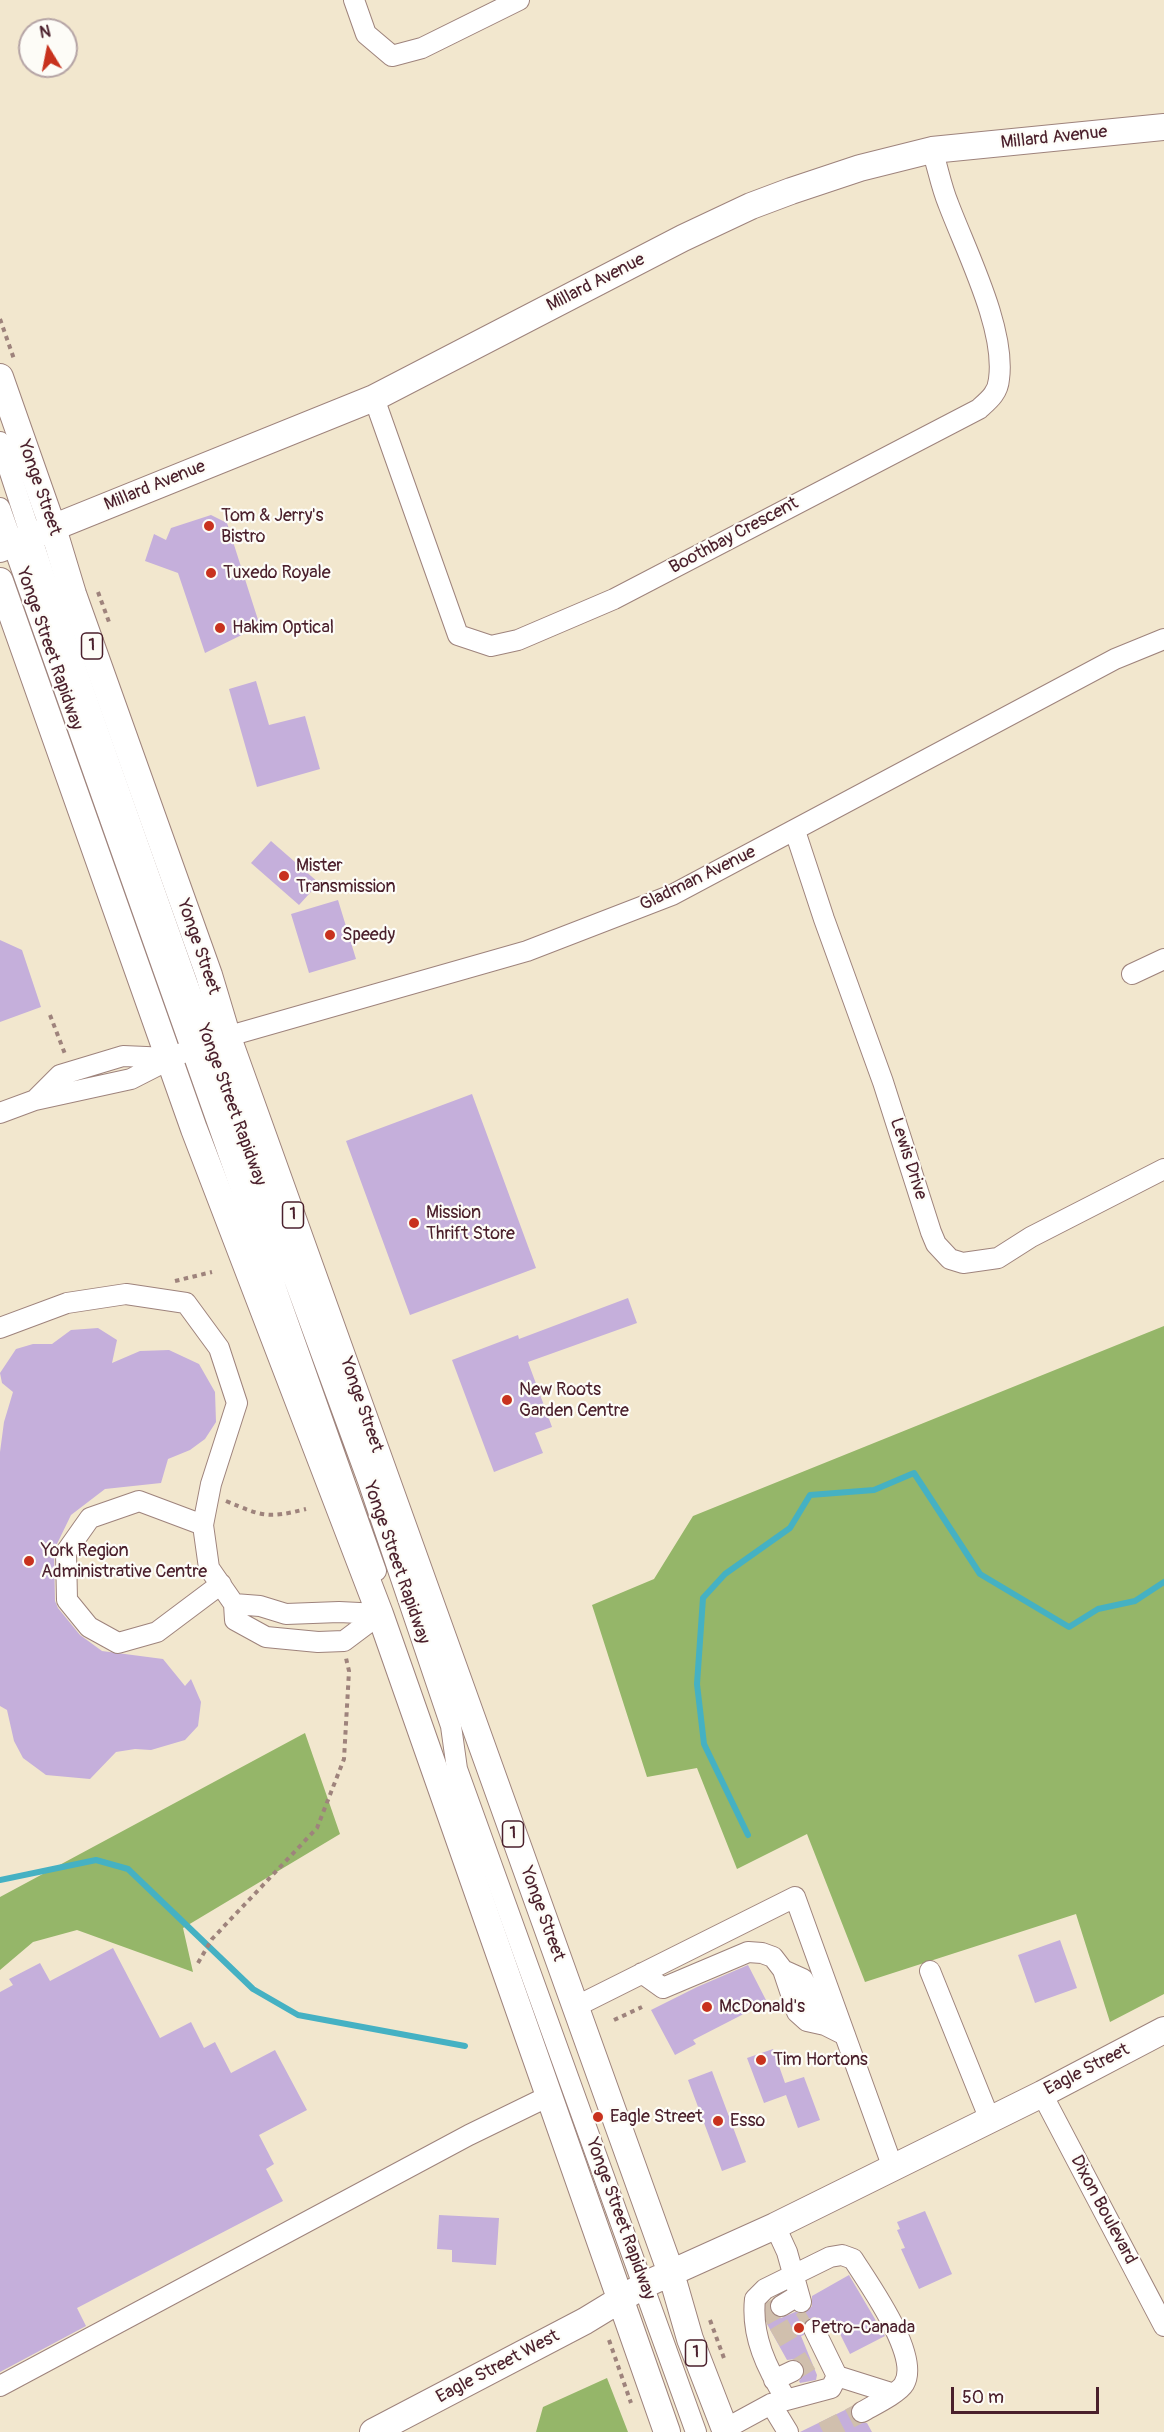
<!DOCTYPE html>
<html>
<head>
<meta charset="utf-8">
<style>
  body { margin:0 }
  #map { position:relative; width:1164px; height:2432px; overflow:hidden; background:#f2e7ce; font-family:Pangolin,sans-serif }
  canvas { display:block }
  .north { position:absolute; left:18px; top:18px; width:60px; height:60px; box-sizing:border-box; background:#fdfcf7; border:2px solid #b5a4a5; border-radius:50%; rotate:350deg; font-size:16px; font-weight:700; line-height:24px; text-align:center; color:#4a1f2b }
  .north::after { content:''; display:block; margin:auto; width:21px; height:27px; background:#c8321e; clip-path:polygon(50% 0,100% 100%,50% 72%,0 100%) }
  .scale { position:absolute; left:951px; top:2387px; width:148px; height:27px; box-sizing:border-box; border:3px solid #4a1f2b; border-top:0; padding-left:8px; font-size:18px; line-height:21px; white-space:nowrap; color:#4a1f2b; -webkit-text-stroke:4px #fdfcf7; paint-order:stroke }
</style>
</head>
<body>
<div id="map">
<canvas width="1164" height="2432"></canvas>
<div class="north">N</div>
<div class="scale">50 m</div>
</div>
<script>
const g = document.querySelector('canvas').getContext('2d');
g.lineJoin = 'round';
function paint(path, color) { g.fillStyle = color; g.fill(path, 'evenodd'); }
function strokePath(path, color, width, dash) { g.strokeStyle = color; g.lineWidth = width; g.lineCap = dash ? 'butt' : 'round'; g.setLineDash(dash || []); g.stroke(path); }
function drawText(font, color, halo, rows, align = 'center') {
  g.font = font + ' Pangolin,sans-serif'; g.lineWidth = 4.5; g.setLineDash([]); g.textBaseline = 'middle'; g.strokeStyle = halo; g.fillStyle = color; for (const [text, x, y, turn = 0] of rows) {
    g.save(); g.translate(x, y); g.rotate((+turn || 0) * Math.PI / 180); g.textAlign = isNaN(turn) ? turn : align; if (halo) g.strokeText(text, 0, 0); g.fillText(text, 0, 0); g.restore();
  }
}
const forest = new Path2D(`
  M1164,1326V1994L1110,2022L1076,1914L865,1982L807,1834L737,1869L697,1768L647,1777L592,1605L654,1579L693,1516Z
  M305,1733L340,1834L183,1928L193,1972L77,1930L33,1942L0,1970V1897Z
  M607,2378L628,2432H536L543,2407Z`);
const stream = new Path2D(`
  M748,1835L704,1744L697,1684L703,1598L725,1574L790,1528L810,1495L874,1490L914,1473L980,1574L1069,1627L1098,1609L1135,1601L1164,1582
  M0,1880L96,1860L128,1869L253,1989L298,2015L465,2046`);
const building = new Path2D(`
  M211,515L227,523L260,626L205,653L178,573L145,561L154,534L166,540L171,528Z
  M256,681L269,725L305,716L320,769L257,787L229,689Z
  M271,841L319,883L299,905L251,863Z
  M338,900L356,959L309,973L291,914Z
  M0,940L22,950L41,1007L0,1022Z
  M472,1094L536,1268L410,1315L346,1141Z
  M628,1298L637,1323L528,1362L552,1427L535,1433L543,1453L494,1472L452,1360L518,1335L519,1339Z
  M98,1328L117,1340L112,1363L140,1351L169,1350L199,1364L215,1392L216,1422L205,1439L190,1450L168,1459L161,1483L105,1489L71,1515L56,1546L54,1552L55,1601L58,1608L80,1635L102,1651L163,1659L185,1686L191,1679L201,1702L198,1726L185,1740L151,1750L135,1749L116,1752L90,1779L46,1775L23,1758L14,1741L7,1710L0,1706V1452L4,1422L13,1392L2,1383L0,1373L16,1349L33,1344H52L71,1330Z
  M1060,1940L1077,1988L1035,2003L1018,1955Z
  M113,1948L160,2038L191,2022L204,2048L215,2042L231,2073L275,2050L307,2110L259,2135L274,2164L266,2169L283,2201L77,2308L86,2326L0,2372V1992L13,1985L9,1979L40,1963L50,1981Z
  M748,1965L767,2002L693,2040L696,2044L675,2055L651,2010L697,1987Z
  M773,2049L785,2083L804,2077L820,2120L798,2128L786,2095L764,2103L747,2058Z
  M712,2071L746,2162L722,2171L688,2080Z
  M925,2211L952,2274L919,2289L901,2249L905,2248L897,2230L900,2229L897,2222Z
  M439,2215L499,2218L496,2265L452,2262V2250L437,2249Z
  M849,2275L885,2336L850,2354L833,2320L825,2324L815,2317L808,2319L804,2323V2335L801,2336L817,2375L816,2380L800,2383L799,2381L805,2373L804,2366L795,2359L787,2360L767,2324V2304L770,2301L771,2312L781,2318L795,2312L805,2313L812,2306V2296Z
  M851,2407L852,2418L856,2423H867L872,2432H800Z`);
const minorTunnel = new Path2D(`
  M763,2316L781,2306
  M775,2338L809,2318
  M793,2371L811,2360
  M823,2432L862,2412`);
const path = new Path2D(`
  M0,319L14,359
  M98,592L109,622
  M50,1015L65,1054
  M175,1281L212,1272
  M226,1501C262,1516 267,1519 306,1509
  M198,1963L212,1939L317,1828L344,1759L349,1671L346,1658
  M614,2020L642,2007
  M710,2320L725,2361
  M609,2340L631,2403`);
const minor = new Path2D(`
  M354,0L366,34L392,56L422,48L519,0
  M374,398L458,635L491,646L518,640L614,599L979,409C989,400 998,393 999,379C1006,329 966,251 948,203C941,186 938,168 932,150
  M0,442L58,618L240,1132L368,1481L451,1726L457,1769L696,2432
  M0,508L376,1571
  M795,831L824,919L883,1082L931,1232L936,1244L950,1259L963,1263L998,1258L1031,1237L1164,1169
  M1132,974L1164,959
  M215,1040L527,951L672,895L1115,659L1164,639
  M35,1100L60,1075L123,1056L169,1058
  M0,1113L35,1100L131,1079L182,1053
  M0,1328L67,1303L126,1294L186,1303L219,1348L237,1403L211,1484L203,1525L209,1568L234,1604L235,1620L266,1637L318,1642L344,1641L380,1614
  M203,1525L139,1501L90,1518L66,1552L67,1600L89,1627L118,1643L157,1632L221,1584
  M234,1604L260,1606L286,1614L339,1612L380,1614
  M783,1970L803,1979L825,2025
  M930,1971L990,2120
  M642,1973L663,1988L748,1952L762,1953L773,1957L783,1970L797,2012L807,2021L825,2025L845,2035
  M575,2007L795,1897L893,2168
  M1042,2094L1164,2326
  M775,2226L787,2252L801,2302
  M781,2306L799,2295
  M837,2376L891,2393
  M774,2380L793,2371
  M0,2386L469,2135L549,2096
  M786,2399C767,2369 751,2336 755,2299L765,2289L830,2257L842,2255L853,2259C868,2283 921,2356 904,2384C899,2393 872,2406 862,2412
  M771,2404L788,2432
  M725,2429L771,2404L831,2388L837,2376L814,2329`);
const major = new Path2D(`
  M0,377L53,528L73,594L209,975L227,1035L671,2273L690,2339L726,2432
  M0,549L374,398L683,238L751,206L791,191L860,168L932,150L1164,127
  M0,581L194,1129L380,1614L667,2432
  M373,2432L585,2321L644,2285L775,2226L1042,2094L1164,2030`);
const markers = [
  [209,526,6,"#c8321e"],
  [211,573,6,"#c8321e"],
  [220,628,6,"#c8321e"],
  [284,876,6,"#c8321e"],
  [330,935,6,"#c8321e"],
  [414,1223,6,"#c8321e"],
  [507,1400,6,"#c8321e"],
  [29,1561,6,"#c8321e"],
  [707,2007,6,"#c8321e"],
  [761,2060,6,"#c8321e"],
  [598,2117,6,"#c8321e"],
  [718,2121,6,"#c8321e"],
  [799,2328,6,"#c8321e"]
];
const shields = [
  [92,646,21],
  [293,1215,21],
  [513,1834,21],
  [696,2353,21]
];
const shieldNames = [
  ["1",92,646],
  ["1",293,1215],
  ["1",513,1834],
  ["1",696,2353]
];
const streetNames = [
  ["Millard Avenue",1054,138,-6],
  ["Millard Avenue",596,283,-27],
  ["Millard Avenue",155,486,-22],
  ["Yonge Street",39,488,71],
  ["Boothbay Crescent",734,536,-28],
  ["Yonge Street Rapidway",49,649,71],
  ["Gladman Avenue",698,879,-26],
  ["Yonge Street",198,947,71],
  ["Yonge Street Rapidway",231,1105,70],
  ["Lewis Drive",908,1159,72],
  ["Yonge Street",361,1405,71],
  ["Yonge Street Rapidway",396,1563,71],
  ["Yonge Street",542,1914,70],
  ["Eagle Street",1087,2070,-27],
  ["Dixon Boulevard",1103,2210,62],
  ["Yonge Street Rapidway",620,2219,70],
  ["Eagle Street West",498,2367,-28]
];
const poiNames = [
  ["Tom & Jerry's",221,516],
  ["Bistro",221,537],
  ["Tuxedo Royale",223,573],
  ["Hakim Optical",232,628],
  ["Mister",296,866],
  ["Transmission",296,887],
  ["Speedy",342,935],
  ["Mission",426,1213],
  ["Thrift Store",426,1234],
  ["New Roots",519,1390],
  ["Garden Centre",519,1411],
  ["York Region",41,1551],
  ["Administrative Centre",41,1572],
  ["McDonald's",719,2007],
  ["Tim Hortons",773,2060],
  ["Eagle Street",610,2117],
  ["Esso",730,2121],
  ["Petro-Canada",811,2328]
];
paint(forest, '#95b669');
strokePath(stream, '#45b1c3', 6);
paint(building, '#c5afdb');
strokePath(minorTunnel, '#d0bfad', 20, [20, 10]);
strokePath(minor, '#9e837c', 22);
strokePath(major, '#9e837c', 28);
strokePath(path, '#9e837c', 4, [4.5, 4.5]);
strokePath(minor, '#fff', 20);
strokePath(major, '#fff', 26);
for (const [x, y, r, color] of markers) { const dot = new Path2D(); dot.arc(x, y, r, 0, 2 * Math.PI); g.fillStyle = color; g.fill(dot); strokePath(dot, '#fdfcf7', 2); }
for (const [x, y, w] of shields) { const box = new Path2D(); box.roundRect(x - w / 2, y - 13, w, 26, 4.5); g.fillStyle = '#fdfcf7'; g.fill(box); strokePath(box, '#4a1f2b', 1.5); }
drawText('bold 16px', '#4a1f2b', null, shieldNames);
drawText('18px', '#4a1f2b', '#fdfcf7', streetNames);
drawText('18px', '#4a1f2b', '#fdfcf7', poiNames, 'left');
</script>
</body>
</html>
